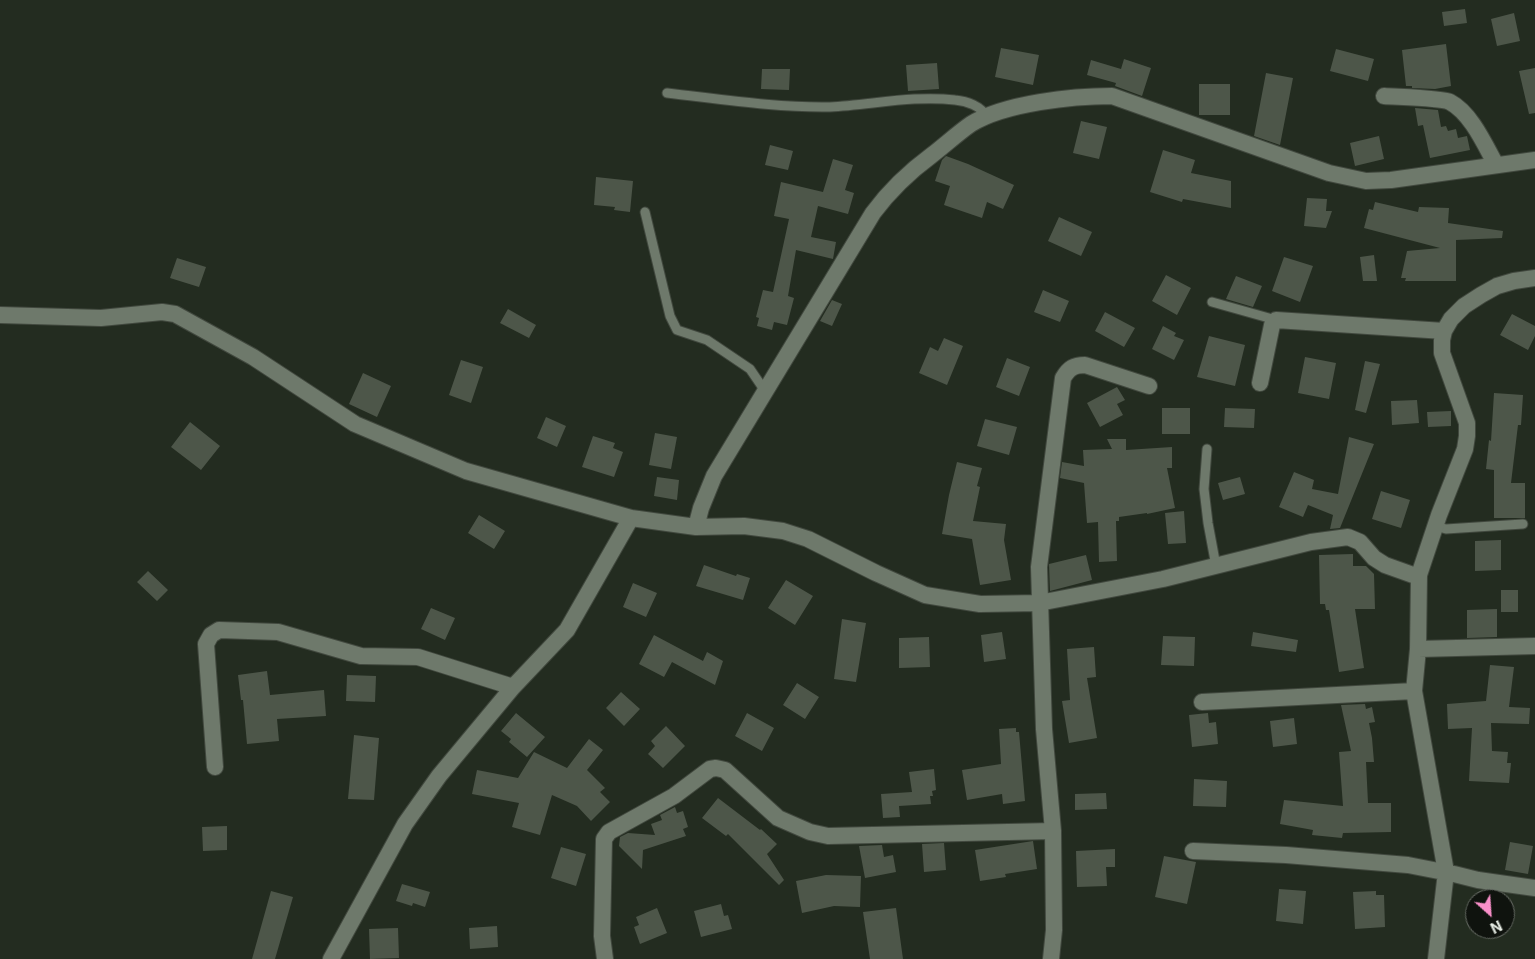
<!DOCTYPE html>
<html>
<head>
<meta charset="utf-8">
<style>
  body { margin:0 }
  #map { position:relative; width:1535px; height:959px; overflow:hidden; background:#232c20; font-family:Inter,sans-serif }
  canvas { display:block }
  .north { position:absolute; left:1465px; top:889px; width:50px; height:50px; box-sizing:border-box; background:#0f130e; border:1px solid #666b64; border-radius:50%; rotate:154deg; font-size:14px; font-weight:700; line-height:20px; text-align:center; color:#e8eee6 }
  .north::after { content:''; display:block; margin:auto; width:18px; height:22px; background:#f98fc9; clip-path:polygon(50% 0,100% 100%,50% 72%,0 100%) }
</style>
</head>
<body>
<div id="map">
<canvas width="1535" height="959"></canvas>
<div class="north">N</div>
</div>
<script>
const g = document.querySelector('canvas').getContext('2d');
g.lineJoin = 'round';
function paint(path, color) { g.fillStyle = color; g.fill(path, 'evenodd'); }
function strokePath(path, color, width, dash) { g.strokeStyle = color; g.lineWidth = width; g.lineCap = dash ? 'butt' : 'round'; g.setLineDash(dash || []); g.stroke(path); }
const building = new Path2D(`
  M1465,9L1467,23L1444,26L1442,12Z
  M1514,13L1520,41L1497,46L1491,19Z
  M1446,44L1451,86L1435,89L1412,88V86H1406L1402,50Z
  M1001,48L1039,55L1033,85L995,77Z
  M1336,49L1374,59L1368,81L1330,71Z
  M1124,59L1151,68L1142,96L1115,86L1116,83L1087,75L1091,60L1121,69Z
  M937,63L939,89L908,91L906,65Z
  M1535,68V113L1529,114L1519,71Z
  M762,69H790L789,90L761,89Z
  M1266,73L1293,78L1280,145L1254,136Z
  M1199,84H1230V115H1199Z
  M1415,108L1438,110L1441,127L1446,126L1448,131L1456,129L1458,138L1467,136L1470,150L1430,158L1423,125L1418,126Z
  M1081,121L1107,127L1099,159L1073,153Z
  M1379,136L1384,159L1355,166L1350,143Z
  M770,145L793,151L788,170L765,165Z
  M1163,150L1195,160L1191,173L1231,181V208L1183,199L1182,202L1150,192Z
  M946,156L968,164L1014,185L1003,209L987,202L982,218L944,205L950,186L935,181L942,160Z
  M833,159L853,165L845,190L854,193L848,214L818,206L811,237L836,242L833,259L796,250L788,296L794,298L787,325L774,322L772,330L757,326L759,318L756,317L763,290L773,292L789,219L774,216L781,182L823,192Z
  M596,177L633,181L630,212L614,210L615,207L594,205Z
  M1307,198L1327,199L1326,211H1332L1326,228L1304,226Z
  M1375,202L1418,212L1419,207L1449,208L1448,223L1503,231L1502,238L1456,240V281H1405L1406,278H1401L1407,251L1440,248L1364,228L1369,209L1373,210Z
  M1059,217L1092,232L1081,256L1048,241Z
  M1374,255L1377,281H1363L1360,257Z
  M1284,257L1313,266L1300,302L1272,291Z
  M177,258L206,267L199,287L170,278Z
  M1166,275L1191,288L1177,315L1152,301Z
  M1236,276L1262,286L1253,307L1226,299Z
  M1043,290L1069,301L1060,322L1034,312Z
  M832,300L842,304L832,326L820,321Z
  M508,309L536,325L529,338L500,323Z
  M1105,312L1135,328L1124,347L1095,331Z
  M1512,314L1535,326V336L1528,350L1500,335Z
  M1163,326L1176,333L1174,336L1184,340L1174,360L1152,349Z
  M1209,336L1245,345L1235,386L1197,377Z
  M944,338L963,346L947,385L919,373L930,347L938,351Z
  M1305,357L1336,363L1329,399L1298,393Z
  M1007,358L1030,367L1019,396L996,387Z
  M461,360L483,367L471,403L449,395Z
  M1365,361L1380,364L1366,413L1355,410Z
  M363,373L391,386L377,417L349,404Z
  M1117,387L1125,400L1117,404L1123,415L1100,427L1087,403Z
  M1494,393L1523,395L1521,425H1518L1511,483H1525V518H1494V470L1486,469L1489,440L1491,441Z
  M1417,400L1419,423L1392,425L1391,401Z
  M1162,408H1190V434H1162Z
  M1225,408L1255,409L1254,428L1224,427Z
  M1451,411V426L1428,427L1427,412Z
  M546,417L566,426L557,447L537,438Z
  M985,419L1017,427L1009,455L977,446Z
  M190,422L220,446L201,470L171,447Z
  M655,433L677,437L671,469L649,465Z
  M593,436L615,443L613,448L623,452L614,477L582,467Z
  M1349,437L1374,444L1340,528L1330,529L1333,515L1308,505L1303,517L1279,507L1294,472L1314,480L1312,489L1338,494Z
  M1107,439H1126V450L1172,447V468H1167L1175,508L1147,514V513L1119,517V521H1116L1117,561L1099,562L1098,522L1087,523L1084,483L1060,478L1062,462L1084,466L1083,450L1112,449Z
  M957,462L982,468L977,486L980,487L973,521L1006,524L1004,540L1011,580L980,585L972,539L942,534L949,495Z
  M657,477L679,480L677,500L654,496Z
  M1240,477L1245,494L1223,500L1218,483Z
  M1381,491L1410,500L1401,528L1372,519Z
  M1184,511L1186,543L1168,544L1165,513Z
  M479,515L505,531L494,549L468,533Z
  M1501,540V570L1475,571V541Z
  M1353,554V566H1366L1374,574L1375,609H1355L1364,668L1339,672L1329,610H1326L1325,604H1320L1319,555Z
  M1086,555L1092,580L1050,591L1049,564Z
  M704,565L736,576L737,574L750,578L743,600L696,586Z
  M148,571L168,590L157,601L137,582Z
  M786,580L813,596L795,625L768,608Z
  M633,583L657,593L646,617L623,607Z
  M1501,590H1518V612H1501Z
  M431,608L455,618L445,640L421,629Z
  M1497,609V637L1467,638V610Z
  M842,619L866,623L856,682L834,679Z
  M1002,632L1006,659L984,662L981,635Z
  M1253,632L1298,640L1296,652L1251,646Z
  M654,635L703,661L707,652L723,661L715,685L672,662L664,677L639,664Z
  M1163,636L1195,637L1194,666L1161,665Z
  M929,637L930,667L899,668V638Z
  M1094,647L1096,677L1087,678L1097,738L1069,743L1062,701L1070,700L1067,649Z
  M1490,665L1514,667L1509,707L1530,708L1529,724L1491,723L1492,751L1508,752L1507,763H1511L1509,783L1469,781L1472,728L1448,729L1447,704L1486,701Z
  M267,671L270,695L324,690L326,716L277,719L279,741L247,744L243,700H241L238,675Z
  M347,675L376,676L375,702L346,701Z
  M797,683L819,697L805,719L783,705Z
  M621,692L640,709L624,726L606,708Z
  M1365,704L1366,709L1372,707L1375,722L1369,723L1372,738L1374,762H1366L1368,803H1391V832L1343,833L1342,838L1312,835L1313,830L1280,824L1284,800L1343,806L1339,752L1351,751L1341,705Z
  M516,713L545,737L527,757L509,742L511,739L501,731Z
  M747,713L774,728L762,751L735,736Z
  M1208,713L1209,723L1216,722L1218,744L1192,747L1189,715Z
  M1294,718L1297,744L1273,747L1270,721Z
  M666,726L685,746L663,768L648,754L655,746L651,741Z
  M1016,728V732H1019L1025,801L1003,804L1002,794L967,800L962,770L1001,764L999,729Z
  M354,735L379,738L374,800L348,799Z
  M589,739L603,750L587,770L605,788L600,792L610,802L591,821L577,806L552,795L540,835L512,827L519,803L472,794L477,770L518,778L534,752L567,768Z
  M934,769L936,790L932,791L933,796H930L931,804L899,806L900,817L883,818L881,794L912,792L909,772Z
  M1194,779L1227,781L1226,807L1193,806Z
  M1106,793L1107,809L1075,810V794Z
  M718,798L760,830L761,829L777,844L767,854L784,880L779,885L728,834L726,836L702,818Z
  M675,807L677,813L683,811L688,827L683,829L686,836L643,850L642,869L619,846L620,837L628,833L655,835L651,824L662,820L660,815Z
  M227,826V850L203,851L202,827Z
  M1033,841L1037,869L1005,874L1006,877L980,881L975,850Z
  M1510,842L1533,846L1528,874L1505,870Z
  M944,843L946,870L924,872L922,844Z
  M882,845L884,857L893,855L896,872L865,878L859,846Z
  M561,847L586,854L576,886L551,878Z
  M1115,849V867H1106L1107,886L1077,887L1076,851Z
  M1164,856L1196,862L1187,904L1155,897Z
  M826,875L861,876L860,907L834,906L802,913L796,881Z
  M402,884L430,892L425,907L413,903L412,906L396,901Z
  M1279,889L1306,891L1303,924L1276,921Z
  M271,891L293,897L275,959H252Z
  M1376,891V895H1384L1385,927L1355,929L1353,892Z
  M721,904L724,916L728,915L732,929L701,937L694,911Z
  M657,908L667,933L640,944L634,927L639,925L636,917Z
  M896,908L903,959H870L863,912Z
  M497,926L498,947L470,949L469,928Z
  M398,928L399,958L370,959L369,929Z`);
const lane = new Path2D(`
  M667,93C720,99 777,108 830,107C871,105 914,95 955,100C967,101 981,106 987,117
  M645,212L670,316L677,330L707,340L750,369L765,391
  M1212,302L1276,320
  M1207,449L1204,489L1208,523L1216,566
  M1435,526L1446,529L1523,524`);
const street = new Path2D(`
  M1384,96C1396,97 1442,98 1450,102C1471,113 1485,145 1496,165
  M0,315L101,318L162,312L175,314L253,357L355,424L466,471L631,518L696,527L744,526L783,531L808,539L876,573L925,595L980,604L1039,603L1163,579L1311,542L1348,537L1360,542L1374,558L1385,565L1413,575H1419
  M1260,383L1272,325L1276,320L1444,331
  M696,527L701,508L714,476L873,213C890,190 909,172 932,155C945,145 958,133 971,124C1005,103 1073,96 1112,96L1329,173L1366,181L1391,180L1535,160
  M1418,649L1535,646
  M1202,702L1414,691
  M215,767L206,644L211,635L219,630L278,632L361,656L418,657L513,687
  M1193,851L1286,855L1408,865L1454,874L1478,880L1535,888
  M331,959L405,824L439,776L513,687L567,630L631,518
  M605,959L602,936L604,839L609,832L674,796L710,769L716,768L725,770L778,818L810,832L828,836L1053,831
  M1051,959L1054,930L1053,831L1044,729L1039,567L1063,378C1069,368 1074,365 1085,365L1149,386
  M1436,959L1446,872L1414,691L1418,649L1419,575L1439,515L1465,449L1467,436V423L1442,353V340L1444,331L1451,319L1464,306L1481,295L1497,286L1514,281L1535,278`);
paint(building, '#4d5649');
strokePath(lane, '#41483e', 11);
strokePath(street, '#41483e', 18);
strokePath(lane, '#6e796b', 9);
strokePath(street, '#6e796b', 16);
</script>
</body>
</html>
